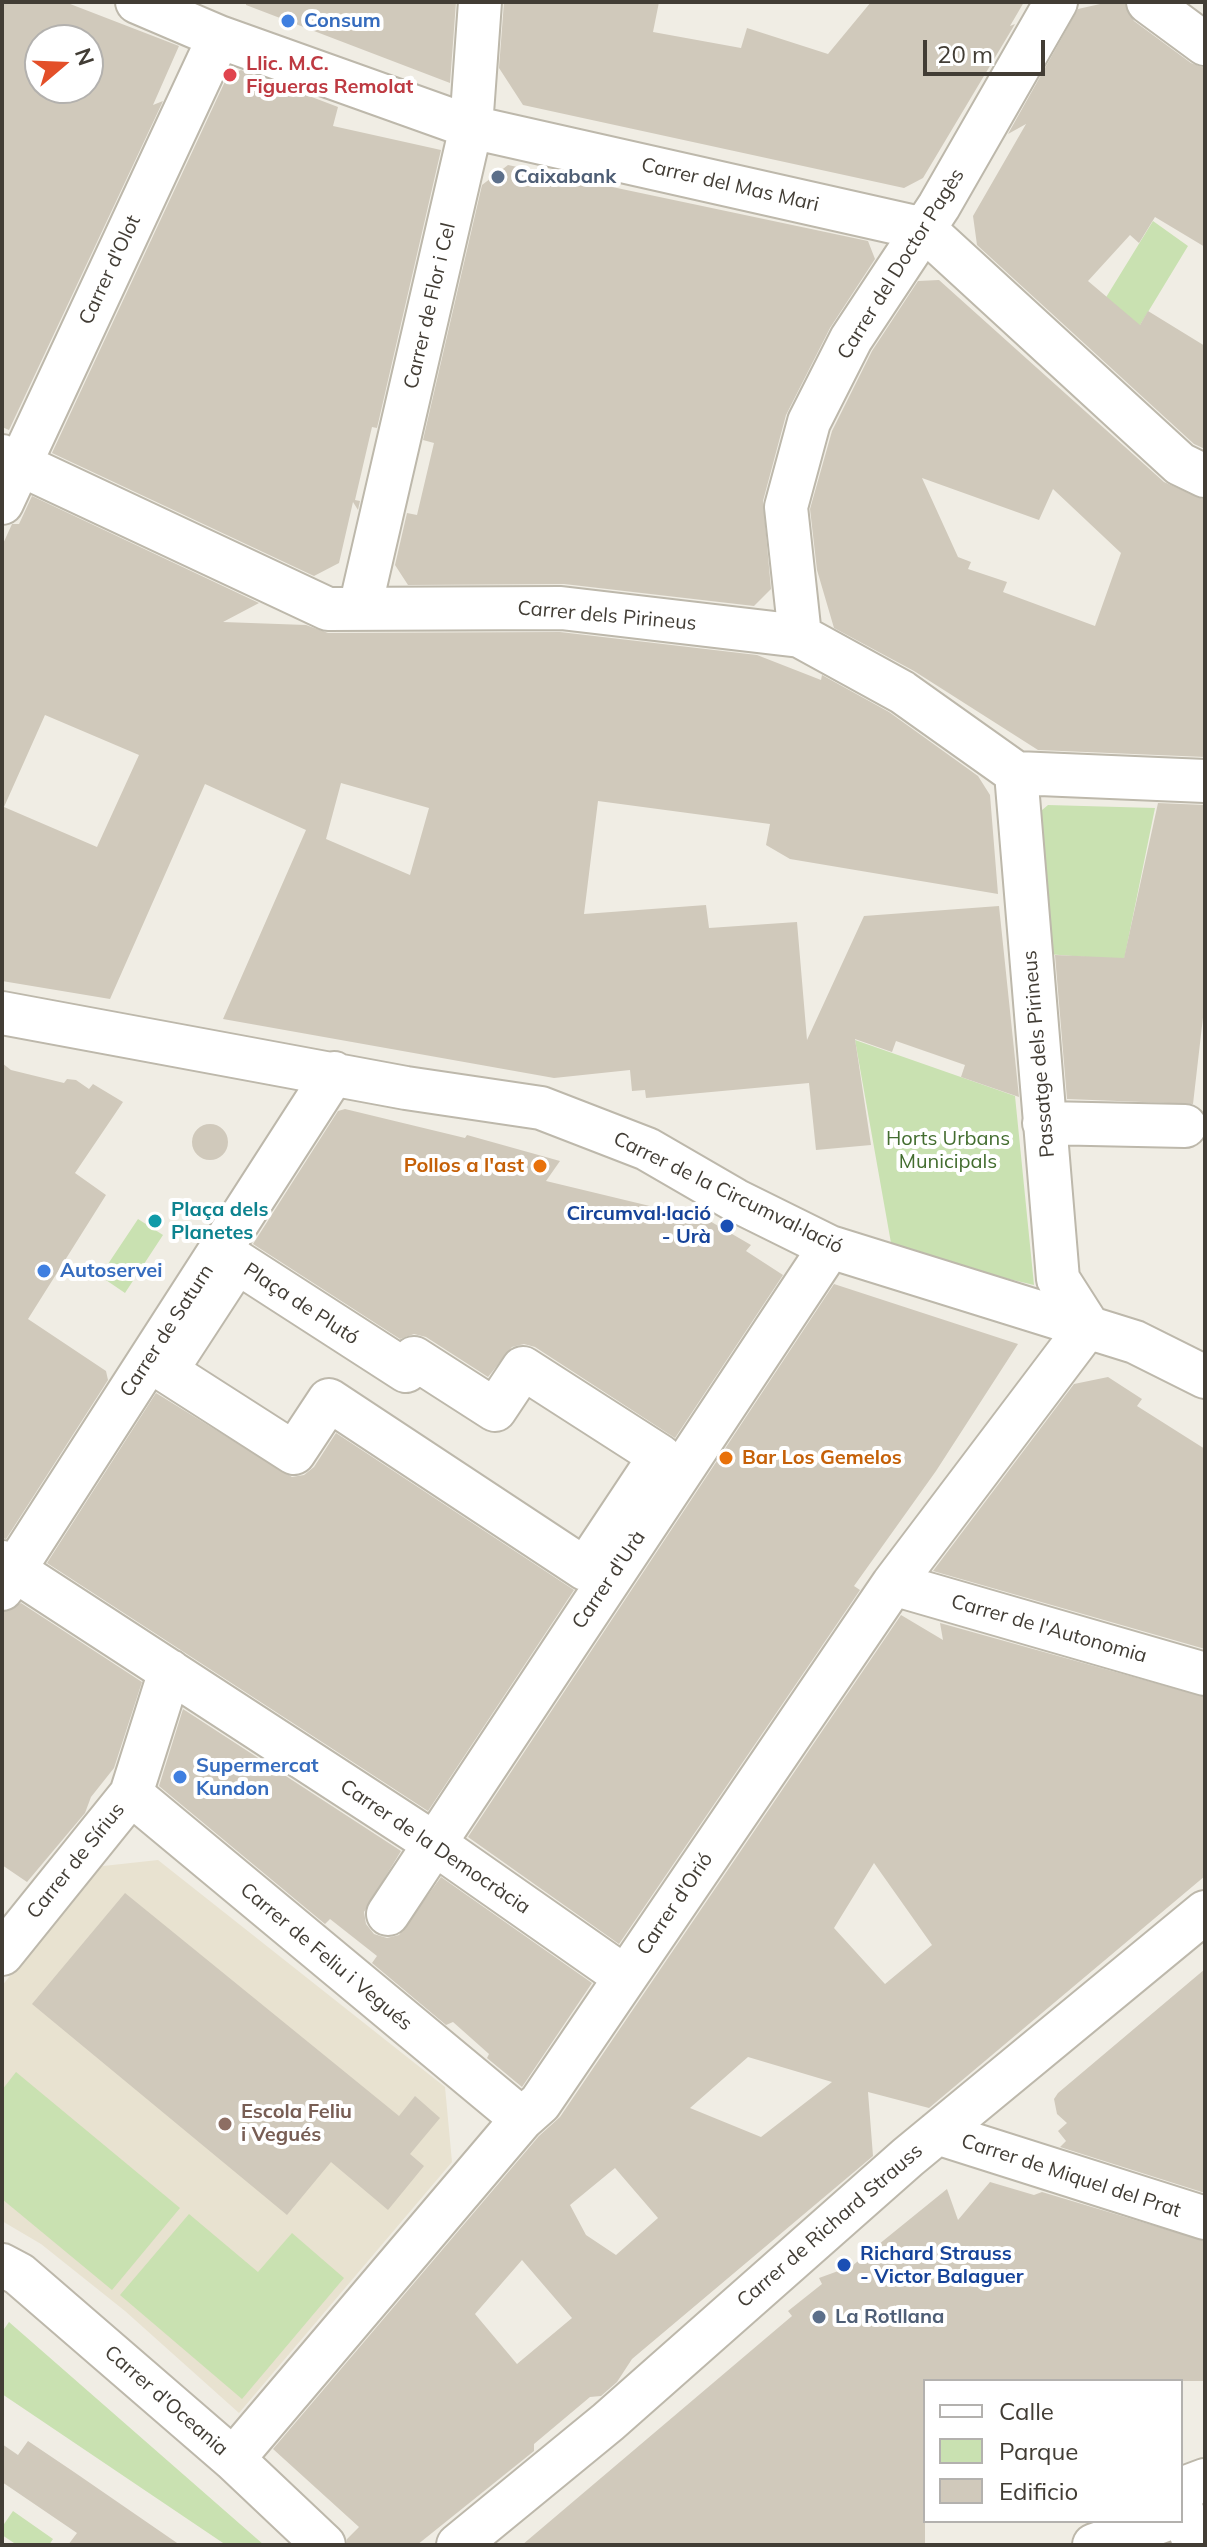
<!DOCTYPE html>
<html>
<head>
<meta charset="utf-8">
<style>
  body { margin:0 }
  #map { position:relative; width:1207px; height:2547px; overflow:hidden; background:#f0ede4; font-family:Mulish,sans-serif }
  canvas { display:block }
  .frame { position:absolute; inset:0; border:4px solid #423d35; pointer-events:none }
  .legend { position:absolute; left:923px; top:2379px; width:260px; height:144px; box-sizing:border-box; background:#fff; border:2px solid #b3b1ae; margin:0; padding:10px 14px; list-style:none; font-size:24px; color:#423d35 }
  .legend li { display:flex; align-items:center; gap:16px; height:40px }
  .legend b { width:40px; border:2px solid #b3b1ae }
  .north { position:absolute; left:24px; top:24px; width:80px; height:80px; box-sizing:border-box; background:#fff; border:2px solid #b3b1ae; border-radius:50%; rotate:71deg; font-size:22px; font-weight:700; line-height:32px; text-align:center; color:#423d35 }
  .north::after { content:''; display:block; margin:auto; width:28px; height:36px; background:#e34f29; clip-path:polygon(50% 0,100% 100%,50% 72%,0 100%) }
  .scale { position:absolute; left:923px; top:40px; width:122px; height:36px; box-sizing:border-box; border:4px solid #423d35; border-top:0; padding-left:10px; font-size:24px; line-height:28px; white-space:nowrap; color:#423d35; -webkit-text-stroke:6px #fff; paint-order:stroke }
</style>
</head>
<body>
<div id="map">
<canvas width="1207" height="2547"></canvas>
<div class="frame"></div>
<ul class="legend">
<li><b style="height:10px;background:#fff"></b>Calle</li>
<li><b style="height:22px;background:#c9e1b1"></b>Parque</li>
<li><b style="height:22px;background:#d0c9bb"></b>Edificio</li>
</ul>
<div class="north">N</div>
<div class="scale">20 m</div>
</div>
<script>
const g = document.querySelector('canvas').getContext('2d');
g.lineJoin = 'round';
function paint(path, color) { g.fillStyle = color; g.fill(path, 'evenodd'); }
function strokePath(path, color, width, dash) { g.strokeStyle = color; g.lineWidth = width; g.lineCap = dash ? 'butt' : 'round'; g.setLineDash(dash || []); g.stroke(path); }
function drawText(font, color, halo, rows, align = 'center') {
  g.font = font + ' Mulish,sans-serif'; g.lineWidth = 8; g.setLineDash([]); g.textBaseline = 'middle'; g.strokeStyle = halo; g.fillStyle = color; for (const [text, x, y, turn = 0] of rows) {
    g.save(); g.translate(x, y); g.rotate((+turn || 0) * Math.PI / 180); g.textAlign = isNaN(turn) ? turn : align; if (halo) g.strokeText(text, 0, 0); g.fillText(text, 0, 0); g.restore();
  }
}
const education = new Path2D(`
  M158,1860L445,2087L452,2162L239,2413L125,2311L41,2244L2,2221V1986L94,1867Z`);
const green = new Path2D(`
  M1153,221L1188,246L1114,368L1081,338Z
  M1048,805L1155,808L1124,960L1047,954L1035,816Z
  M855,1040L1015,1096L1034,1285L979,1272L891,1243Z
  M138,1219L163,1235L125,1293L100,1276Z
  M16,2072L180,2208L112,2290L2,2199V2090Z
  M189,2214L258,2272L292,2233L344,2278L242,2399L120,2295Z
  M9,2322L264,2545H226L2,2394V2332Z
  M13,2511L53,2539L49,2545H17L2,2535V2527Z`);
const building = new Path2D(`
  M2,2H65L179,46L153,105L163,101L9,430L2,427ZM40,40H88V88H40Z
  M246,2H456L450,83L246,5Z
  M504,2H659L653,32L741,48L747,28L828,54L871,2H1024L1010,26L1015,24L923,178L904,188L523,105L499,68Z
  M1109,2H1124L1134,21L1191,63L1205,68V247L1155,217L1139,243L1130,235L1088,281L1140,325L1148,311L1205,346V449L1194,444L977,245L973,216L1026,124L1008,134L1078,9Z
  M241,70L338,107L333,126L441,150L377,428L372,427L355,500L360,501L358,510L353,502L339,563L314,576L52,453L228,75Z
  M508,165L868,241L875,259L830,328L786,415L763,501L771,589L754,606L564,584L408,585L395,565L407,513L417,515L434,443L423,440L482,185Z
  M939,280L1164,482L1205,500V757L1038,750L914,671L834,628L817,570L810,509L832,431L872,351L918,281ZM922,478L1039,520L1053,489L1121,553L1095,626L1003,592L1007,582L968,569L971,562L958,557Z
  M32,496L259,603L223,622L306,625L328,633L560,632L757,655L821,680L822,675L889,712L978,776L990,795L998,894L790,859L766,845L770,824L598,801L584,914L706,905L709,928L797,922L807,1040L864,916L999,906L1019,1097L961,1077L965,1065L896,1041L892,1052L855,1039L871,1145L816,1150L809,1083L646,1098L645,1090L632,1091L630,1070L554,1078L223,1019L306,830L205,784L110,999L2,981V546L12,524H19ZM45,715L139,755L97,847L4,807ZM341,783L429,808L410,875L326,839Z
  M1158,803L1205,805V1000L1193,1104L1067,1099L1055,955L1124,958Z
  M2,1063L11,1070L64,1083L67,1079L76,1080L89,1089L93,1084L123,1102L75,1173L106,1195L28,1319L106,1371L108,1380L6,1539L2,1538Z
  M345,1109L465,1138L467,1135L560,1161L546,1181L708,1220L751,1245L746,1251L783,1275L675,1438L535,1347L524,1344L512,1347L488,1377L426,1337L414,1334L400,1339L253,1244L338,1111Z
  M192 1142a18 18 0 1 1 36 0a18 18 0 1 1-36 0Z
  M834,1284L1018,1344L936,1471L854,1586L860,1590L619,1944L468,1837Z
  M1108,1377L1142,1399L1137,1406L1205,1449V1649L933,1571L1074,1384Z
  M156,1393L292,1477L304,1475L314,1467L336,1433L574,1590L428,1811L47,1563Z
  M21,1603L142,1682L114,1768L91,1797L85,1813L27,1882L2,1865V1613Z
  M901,1615L943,1640L940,1623L1205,1697V1876L929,2108L868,2092L873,2156L632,2359L617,2382L601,2396L590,2397L534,2444V2451L417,2545H347V2539L359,2527L273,2449L539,2136L560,2117ZM874,1863L932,1945L885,1984L834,1928ZM748,2057L832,2082L761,2137L690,2108ZM615,2168L658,2218L616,2255L586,2235L570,2205ZM522,2260L572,2318L517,2364L475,2314Z
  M183,1709L401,1851L364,1912L366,1924L374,1934L387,1938L399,1935L441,1877L592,1983L522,2087L487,2058L489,2054L453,2022L446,2025L372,1963L377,1956L330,1919L325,1924L159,1786Z
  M125,1893L399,2116L415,2096L440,2118L410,2154L424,2166L388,2210L331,2162L287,2215L32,2004Z
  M1205,1969V2193L1060,2147L1066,2141L1058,2131L1067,2123L1057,2114L1054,2099L1058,2093Z
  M990,2182L1034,2195L1042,2192L1205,2241V2381H925V2545H522L792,2316L788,2311L822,2284L819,2278L852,2266L947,2189L958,2220Z
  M28,2441L74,2472L180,2545H68L77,2533L2,2482V2444L18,2455Z`);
const street = new Path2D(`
  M137,2L219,37L471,127L924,229L1180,464L1205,476
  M1148,2L1205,44
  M2,456L328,609L561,608L800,636L902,692L1016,773L1205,781
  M2,503L219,37
  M360,608L471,127L480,2
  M800,636L786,507L809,422L851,339L939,206L1056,2
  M1016,773L1058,1279L1088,1326
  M2,1013L406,1088L541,1108L647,1149L735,1200L830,1247L1135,1342L1205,1377
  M1044,1123L1185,1126
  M237,1262L406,1371L414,1358L495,1410L523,1368L660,1456L585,1569L329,1400L294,1453L166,1371Z
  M2,1562L435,1844L625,1977
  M893,1584L1205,1674
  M2,1589L334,1073
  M131,1794L522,2119
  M388,1914L830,1247
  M2,1954L131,1794L170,1671
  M937,2133L1205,2218
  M2,2265L19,2274L233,2459L324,2545
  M233,2459L522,2119L540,2103L893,1584L1088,1326
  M1181,2489L1205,2480
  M1181,2507L1195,2545
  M458,2545L608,2422L908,2157L1205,1912
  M1094,2545L1163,2521`);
const markers = [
  [288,21,8,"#3f7fe0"],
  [230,75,8,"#e0444e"],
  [498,177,8,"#5c6f8a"],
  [540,1166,8,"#e8710a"],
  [155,1221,8,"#0f9aa8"],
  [727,1226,8,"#1a4fb4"],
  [44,1271,8,"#3f7fe0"],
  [726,1458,8,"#e8710a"],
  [180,1777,8,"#3f7fe0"],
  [225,2124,8,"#8d6e63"],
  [844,2265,8,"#1a4fb4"],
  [819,2317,8,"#5c6f8a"]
];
const shopNames = [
  ["Consum",304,21],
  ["Autoservei",60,1271],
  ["Supermercat",196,1766],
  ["Kundon",196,1789]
];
const healthNames = [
  ["Llic. M.C.",246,64],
  ["Figueras Remolat",246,87]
];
const serviceNames = [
  ["Caixabank",514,177],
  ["La Rotllana",835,2317]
];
const streetNames = [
  ["Carrer del Mas Mari",730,185,13],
  ["Carrer del Doctor Pagès",901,264,-58],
  ["Carrer d'Olot",110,270,-65],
  ["Carrer de Flor i Cel",430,306,-77],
  ["Carrer dels Pirineus",607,616,5],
  ["Passatge dels Pirineus",1039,1054,-95],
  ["Carrer de la Circumval·lació",728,1193,26],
  ["Plaça de Plutó",301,1304,33],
  ["Carrer de Saturn",167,1331,-57],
  ["Carrer d'Urà",609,1580,-56],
  ["Carrer de l'Autonomia",1049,1629,16],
  ["Carrer de la Democràcia",435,1847,34],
  ["Carrer de Sírius",76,1861,-51],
  ["Carrer d'Orió",675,1904,-56],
  ["Carrer de Feliu i Vegués",326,1957,40],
  ["Carrer de Miquel del Prat",1071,2176,18],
  ["Carrer de Richard Strauss",830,2226,-41],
  ["Carrer d'Oceania",166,2401,41]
];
const parkNames = [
  ["Horts Urbans",948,1139],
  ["Municipals",948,1162]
];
const foodNames = [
  ["Pollos a l'ast",524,1166],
  ["Bar Los Gemelos",742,1458,"left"]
];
const cultureNames = [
  ["Plaça dels",171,1210],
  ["Planetes",171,1233]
];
const transitNames = [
  ["Circumval·lació",711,1214],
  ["- Urà",711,1237],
  ["Richard Strauss",860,2254,"left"],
  ["- Victor Balaguer",860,2277,"left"]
];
const educationNames = [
  ["Escola Feliu",241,2112],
  ["i Vegués",241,2135]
];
paint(education, '#e8e2d0');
paint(green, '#c9e1b1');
paint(building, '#d0c9bb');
strokePath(street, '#bdb8ab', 46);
strokePath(street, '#fff', 42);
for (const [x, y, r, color] of markers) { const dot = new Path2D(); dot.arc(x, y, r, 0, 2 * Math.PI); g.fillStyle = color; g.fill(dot); strokePath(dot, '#fff', 3); }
drawText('bold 20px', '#366cbe', '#fff', shopNames, 'left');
drawText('bold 20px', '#be3a42', '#fff', healthNames, 'left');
drawText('bold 20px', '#4e5e75', '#fff', serviceNames, 'left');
drawText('20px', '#423d35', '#fff', streetNames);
drawText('20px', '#436d2f', '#fff', parkNames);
drawText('bold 20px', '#c56008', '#fff', foodNames, 'right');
drawText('bold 20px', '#0d838f', '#fff', cultureNames, 'left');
drawText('bold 20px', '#164399', '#fff', transitNames, 'right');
drawText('bold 20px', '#785e54', '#fff', educationNames, 'left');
</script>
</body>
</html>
